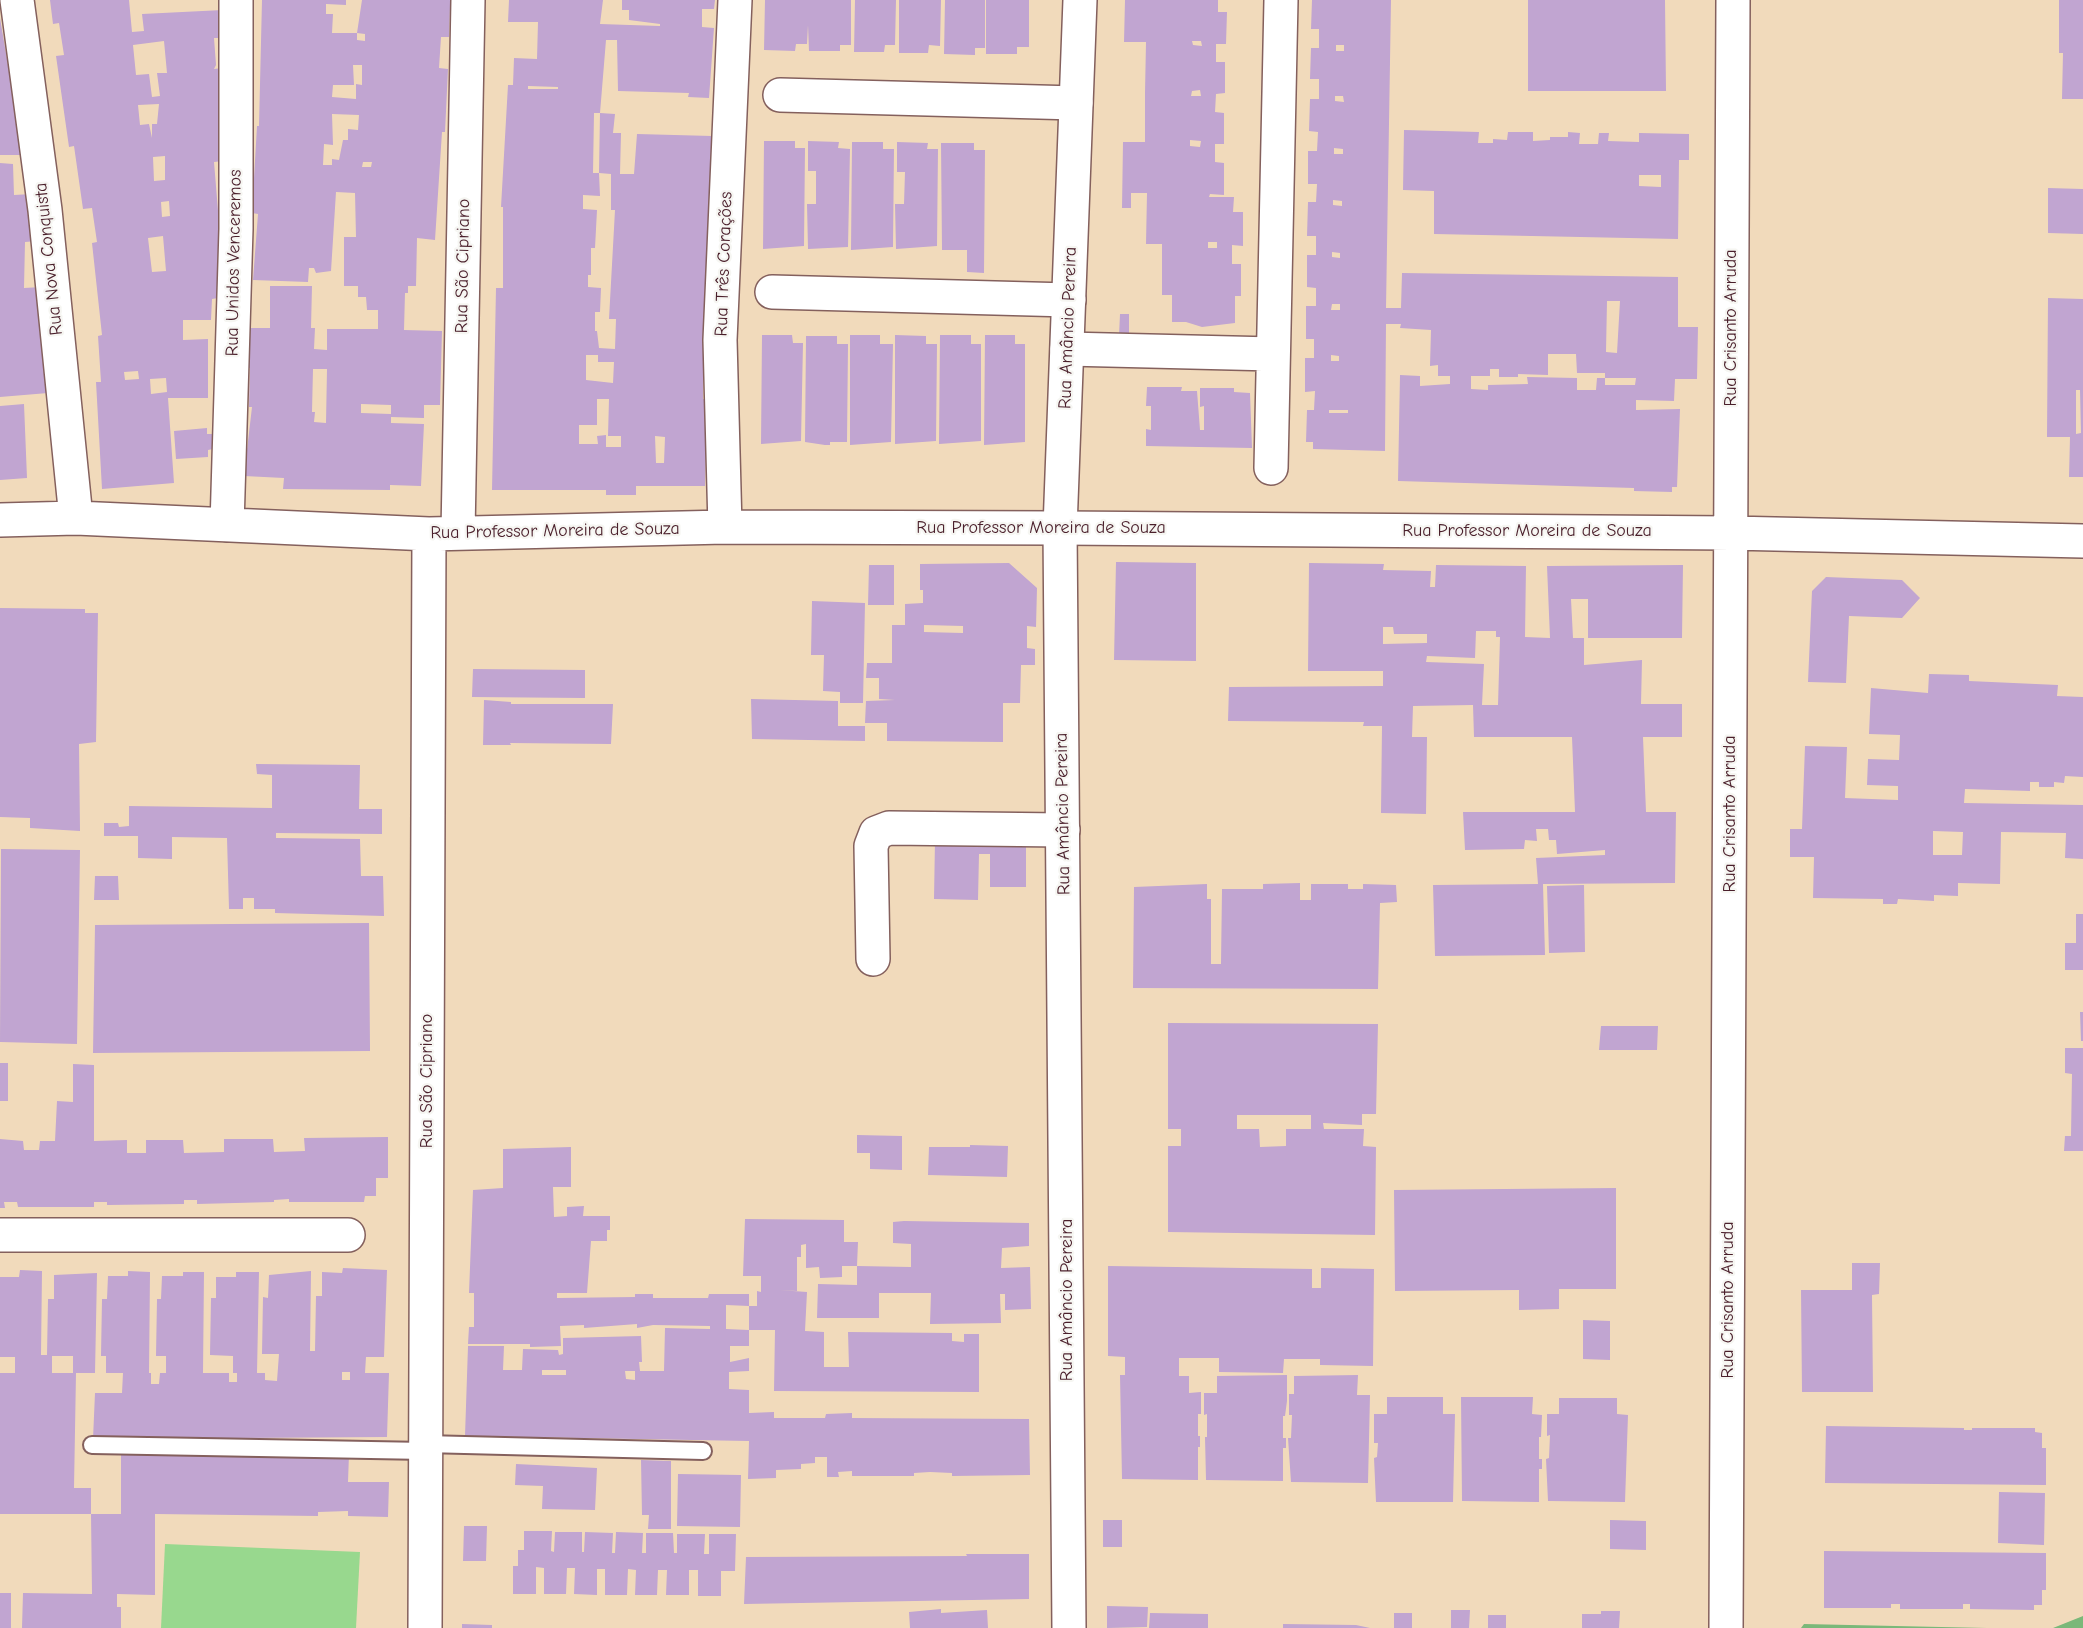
<!DOCTYPE html>
<html>
<head>
<meta charset="utf-8">
<style>
  body { margin:0 }
  canvas { display:block; background:#f1dabb }
</style>
</head>
<body>
<canvas width="2083" height="1628"></canvas>
<script>
const g = document.querySelector('canvas').getContext('2d');
g.lineJoin = 'round';
function paint(path, color) { g.fillStyle = color; g.fill(path, 'evenodd'); }
function strokePath(path, color, width, dash) { g.strokeStyle = color; g.lineWidth = width; g.lineCap = dash ? 'butt' : 'round'; g.setLineDash(dash || []); g.stroke(path); }
function drawText(font, color, halo, rows, align = 'center') {
  g.font = font + ' "Comic Neue",sans-serif'; g.lineWidth = 4.5; g.setLineDash([]); g.textBaseline = 'middle'; g.strokeStyle = halo; g.fillStyle = color; for (const [text, x, y, turn = 0] of rows) {
    g.save(); g.translate(x, y); g.rotate((+turn || 0) * Math.PI / 180); g.textAlign = isNaN(turn) ? turn : align; if (halo) g.strokeText(text, 0, 0); g.fillText(text, 0, 0); g.restore();
  }
}
const green = new Path2D(`
  M165,1544L360,1552L356,1628H161Z`);
const forest = new Path2D(`
  M2083,1616V1628H2053Z
  M1804,1624L1987,1628H1801Z`);
const building = new Path2D(`
  M50,0H129L132,32L144,31L142,14L223,10L222,38H214L216,65L214,69L222,68L223,161L214,162L220,235L218,298L212,299L211,320H183V340L208,339V398H168L174,483L102,489L96,382H101L98,336L102,335L92,243L97,242L92,208L83,209L74,146L69,147L56,56L64,55L59,23L53,24ZM164,41L167,73H157L160,96L152,97L149,74L136,75L133,45ZM159,104L157,124H152V138L149,124L140,125L138,105ZM165,156V180L154,181L153,157ZM169,201L170,216L162,217L161,202ZM163,236L166,271L152,272L148,238ZM138,371L139,379L125,380L124,372ZM166,378L167,392L151,394L150,379Z
  M262,0H346V5L326,4V14H333L332,33H357V40L365,41V34L357,33L362,0H455V9L450,8L449,37H441L439,68L448,69L445,132H442L435,240L417,238L416,286H408V293H405L404,330L442,331L440,405H424V418L391,417V423L424,424L421,486L390,485V490L283,489L284,478L244,476L252,407H249L250,368H244L247,328H270V286H312L311,328H315L314,349L327,350V329H378V310H367L366,297H358V286H344V237H356L355,193L336,192L331,271L316,273L314,268H309L308,282L253,280L258,214L252,213L257,126H259ZM353,65H362V85L356,84V99L332,97L333,85H354ZM332,114L359,115L358,130L348,129V140H343L339,160L332,159V165H323L324,144L333,145ZM363,162H372L371,167H362ZM313,369H327L326,423L314,422L315,412H312ZM361,404L391,405V414L361,413Z
  M509,0H603L600,24L660,26V24L629,20V10H622V0H715L714,9H702V27L714,28L709,98L688,97L689,93L618,91L617,40H606L600,113L615,114L613,133H621L620,174H634L637,134L712,136L709,291H706L707,363H703V399L707,400L705,486H636V495H606V490H492L496,288H503V207H501L508,85H513L514,58L537,59L538,22H508ZM528,86L558,87V89H528ZM594,113H600L599,173L611,174V210H615L609,319H616L615,349L599,348L597,331H595V312H600L601,288L588,287V275H591V248H595L597,210L583,209V195L600,196L599,173H593ZM586,355H598V362H614L613,383L586,380ZM597,399H609L608,436H621V447H606V435L597,436L598,444H579V425H597ZM655,436L665,437L664,463H656Z
  M765,0H851V45H840V51H809L808,25L807,44H796L795,51L764,50Z
  M855,0H896L895,45H885L884,52H854Z
  M899,0H941L940,46L929,45L928,53H899Z
  M945,0H985V48H975V55L944,54Z
  M986,0H1029V47H1017V54H986Z
  M1125,0H1218V12H1227L1226,44H1216V62H1225V93L1216,94L1215,112L1224,113V144H1215V162L1224,163V195L1210,194L1209,197H1234L1233,212H1243V246L1232,245V264H1241V296H1235V323L1202,327L1186,322H1172V295H1162V244H1146L1147,193H1131V208H1122L1123,142H1145V93L1146,42H1124ZM1192,41H1201L1202,46L1193,45ZM1200,90L1201,96H1191L1192,91ZM1190,140L1201,141L1200,147L1190,146ZM1208,242H1217V248H1208Z
  M1312,0H1391L1386,308H1401L1402,273L1678,277V327H1698L1697,379H1675L1674,401L1636,400V410L1680,409L1677,487H1672V492L1634,491V488L1398,481L1400,375L1420,376V386L1450,384V376H1438V365L1430,366L1431,330L1400,328L1401,324H1386L1385,451L1313,449V442H1306L1307,410H1314L1315,391L1305,392V358H1314V339H1306V306H1316V288L1307,287V255H1316V236H1307L1308,202H1316L1317,184H1308V151H1317L1318,132L1309,131L1310,99H1319V79H1310L1311,48H1319V29H1311ZM1336,45H1344V51H1336ZM1335,96H1343L1344,102L1335,101ZM1334,148L1343,149V154H1334ZM1333,200L1342,201V206L1333,205ZM1332,252L1340,253V258L1332,257ZM1607,301H1620L1617,353L1606,352ZM1332,304H1340V310H1331ZM1548,354H1576L1577,373H1605V378H1597L1596,390H1577V378L1527,377L1528,384L1488,385V390L1471,389V376H1490V369H1499V377H1518V374L1548,375ZM1331,355L1339,356V361H1331ZM1605,378H1636L1635,385H1605ZM1329,410H1348V413H1329Z
  M1528,0H1665L1666,91H1528Z
  M2059,0H2083V99H2062L2063,53H2059Z
  M0,18L19,130L21,155H0Z
  M1404,130L1479,132L1478,143H1493V139L1507,140L1508,132H1533V141L1550,140V137H1568V132L1580,133L1579,144H1598L1599,133H1609L1608,141L1639,142V133L1689,134V160H1679L1678,239L1434,234V191L1403,190ZM1639,175H1661V187L1639,186Z
  M764,141H795V148H805L804,246L763,249Z
  M808,141L839,142L838,148L850,149L848,247L808,249L807,204H816V171H808Z
  M852,142H883V149H894L893,247L851,250Z
  M897,142L928,143L927,149H938L937,246L896,249L895,204H904L905,172H897Z
  M941,143H974V150H985L984,273L967,272V250H942Z
  M0,163L13,164L14,195L32,194L37,241L25,242L24,288L42,287L48,393L0,397Z
  M2048,188L2083,189V234L2048,233Z
  M2048,298L2083,299V477H2069L2070,437H2047ZM2076,390H2080L2081,433L2076,434Z
  M1120,314H1129V336H1119Z
  M762,335H792L793,343H803L801,441L761,444Z
  M850,335H880V344H893L891,442L850,445Z
  M895,335L926,336V344H937L936,441L895,444Z
  M940,335H971V344H981V441L939,444Z
  M985,335H1015V344H1025V442L984,445Z
  M806,336H837V344H848L847,442H830V445H825L805,442Z
  M1147,387H1182L1181,391H1197L1200,430H1204V406L1200,407V388H1234V392L1250,393L1252,448L1146,446V429L1151,430V406H1146Z
  M24,404L27,478L0,480V406Z
  M207,428V434H212L213,449L208,450V457L176,459L174,431Z
  M1116,562L1196,563V661L1114,660Z
  M1009,563L1037,588L1036,627L1027,626V648L1035,649V665H1021L1020,703H1003V742L887,741V723H865L866,701L895,700L879,699V678H866L867,663H892V625H905V604L923,603V590H920V564ZM924,625L963,626V633L924,632Z
  M1309,563L1384,564L1383,570L1431,571L1430,587H1435L1436,565L1526,566L1525,637L1550,638L1547,566L1683,565L1682,638H1588V599H1571L1573,638H1584V665L1642,660L1641,704H1682V737H1643L1646,812H1676L1675,883L1543,884L1545,955L1435,956L1433,885L1538,884L1536,858L1605,855V850L1557,854L1556,840H1549L1548,829H1536L1537,841L1525,840L1524,849L1465,850L1463,812H1575L1572,737H1474L1473,705L1413,706L1412,737H1427L1426,814L1381,813L1382,726H1363L1364,722L1228,721L1229,687L1383,686V671H1308ZM1383,627H1393L1394,634H1427V643L1383,644ZM1476,631H1496V637H1500L1498,705H1482L1484,664L1426,662L1427,656L1475,658Z
  M869,565H894V605H868Z
  M1826,577L1902,580L1920,598L1902,618L1849,616L1846,683L1808,682L1812,591Z
  M812,601L865,603L863,703H840V692L823,691L824,655H811Z
  M0,608L85,609V613H98L96,742L79,744L80,831L30,828V818L0,817Z
  M473,669L585,670V698L472,697Z
  M1929,674L1969,675V681L2058,685L2057,696L2083,697V777L2065,776L2064,783L2054,782V787H2039V782H2030V791L1965,789L1964,803L2083,805V859L2065,858L2066,833L2001,832L2000,884L1958,883V896L1934,895V901L1898,899L1897,904H1883V899L1813,898L1814,857H1790V829H1802L1805,746L1847,747L1845,798L1898,800V786L1867,785L1868,759L1899,760L1900,735L1869,734L1871,688L1928,693ZM1933,831L1963,832L1962,855H1933Z
  M751,699L838,701V726H865V741L752,739Z
  M484,700L511,702V704H613L611,744L510,743L511,745H483Z
  M256,764L360,765L359,809H382V834L276,833V838L360,839L361,876H383L384,916L275,913V909H254V898H243V909H229L227,838L172,837V859L138,858V836H104V823H118L119,827L129,826V806L272,808V775L257,774Z
  M935,840L1026,844V887H990V854H979L978,900L934,899Z
  M1,849L80,850L77,1044L0,1042Z
  M95,876H118L119,900H94Z
  M1300,883V900H1311V884H1348V889H1363V884L1396,885L1397,902L1380,903L1378,989L1133,988L1134,887L1207,884V899H1211V964H1221L1222,889H1263V884Z
  M1584,885L1585,952L1549,953L1547,886Z
  M2076,914H2083V970H2065V943H2076Z
  M369,923L370,1051L93,1053L95,925Z
  M2080,1012H2083V1041H2081Z
  M1168,1023L1378,1024L1376,1114H1362V1125L1323,1123L1324,1129H1364L1363,1146L1376,1147L1375,1235L1168,1232V1146H1181V1129H1168ZM1237,1115H1311V1129H1286V1146L1260,1147L1259,1129H1237Z
  M1601,1026H1658L1657,1050H1599Z
  M2065,1048H2083V1151H2064L2065,1136H2071L2072,1074L2065,1073Z
  M0,1063H8V1101H0Z
  M73,1064L94,1065V1141L127,1140V1153H146V1140H183L184,1153L224,1152V1139H273L274,1152L305,1151L304,1138L388,1137V1178H376V1196H365L364,1202H289V1199L274,1200V1202L197,1204V1200H184V1204L107,1205V1202H94V1207H18L17,1202H4L5,1208H0V1139L23,1141L24,1150H39L40,1141H55L57,1101L73,1102Z
  M857,1135L902,1136V1170L870,1169V1153H857Z
  M970,1145L1008,1146L1007,1177L928,1175L929,1147H970Z
  M571,1147V1187H553L554,1217L567,1216V1207L584,1206L583,1216H610V1230H607V1241H591L587,1293H557V1298L635,1297V1294H653V1298H708L709,1294H749V1306L726,1305V1329L749,1330V1306H757V1291L761,1292V1276H743L745,1219L844,1220V1242H858L857,1266H842V1277L820,1278L819,1267L806,1268V1244L801,1245V1257H797V1291L779,1290L807,1292L805,1331L824,1332V1367H849L848,1332L952,1333V1341L964,1342V1334H979V1392L774,1391L775,1330H749V1346H730V1362L749,1358V1371L729,1372V1389L749,1390V1413L774,1412V1418H825L826,1414L852,1413V1418L1029,1419L1030,1475L952,1476V1473L930,1472L914,1473V1476H852V1471L838,1472L839,1477H827V1457H815V1463L801,1464V1469L776,1470V1478L748,1479L749,1441L465,1436L468,1346H504L503,1370H522L523,1349L558,1350L559,1355L563,1354V1338L641,1336L642,1362H639L640,1371H664L665,1328L710,1329V1326L653,1325L637,1328V1324L584,1328V1325L560,1326L561,1346L530,1347V1344H468L469,1327H474V1293H469L473,1190L503,1188V1149ZM542,1370H566V1375H542ZM625,1371H635V1380L626,1379Z
  M1616,1188V1289H1559V1309L1519,1310V1290L1395,1291L1394,1190Z
  M904,1221L1029,1223V1246L1002,1248L1001,1268L1030,1267L1031,1309L1005,1310V1294H1000L1001,1323L930,1324L931,1293H879V1318H817L818,1284L857,1285V1266L911,1267V1244L893,1243V1222Z
  M1852,1263H1880L1879,1294L1872,1295L1873,1392H1802L1801,1290H1852Z
  M1108,1266L1312,1269V1288H1321V1268L1374,1269L1373,1366L1320,1365V1359H1284L1283,1373L1219,1372V1358H1179V1376H1189V1393L1201,1392V1414H1198V1436H1200V1447H1198V1480L1122,1479L1120,1375H1125V1357L1108,1356Z
  M343,1268L387,1270L384,1357H366L365,1373H389L387,1437L93,1439L95,1393H122L123,1373H106V1356H101L102,1299H107L108,1276H128V1271L150,1272L149,1373H151V1384H159L160,1373H166V1356H156L157,1299H161L162,1276H183V1272H204L203,1373H229V1382H237V1373H233V1356L210,1355L211,1298H216V1277H236V1272H259L257,1373H265V1380L277,1381L279,1354H262L263,1297L268,1298L269,1275L311,1271L310,1351H315L316,1296H322V1272L342,1273ZM342,1372H350V1380H342Z
  M20,1270L42,1271L41,1355H47L48,1299H54V1275L97,1273L95,1373H76L74,1488H91V1514H0V1373H15V1357H0V1277H19ZM52,1356H73V1373H52Z
  M1583,1320L1610,1321V1360L1583,1359Z
  M1287,1375V1401L1285,1416H1283V1438H1286V1448H1283V1481L1206,1480L1205,1437H1207V1414L1204,1415V1393H1217V1376Z
  M1358,1375L1357,1395H1370L1368,1483L1291,1482L1288,1438H1291L1292,1415H1289V1394H1294V1376Z
  M1387,1397H1443V1414H1455L1453,1502H1376L1374,1458L1377,1457L1378,1443H1374V1414H1387Z
  M1461,1397H1533L1532,1414L1542,1415L1541,1437H1539V1459H1542V1469H1539V1502L1462,1501Z
  M1559,1398H1617V1414L1628,1415L1625,1502L1548,1501L1546,1459L1549,1458L1550,1435L1547,1436V1414H1559Z
  M1826,1426L1964,1428V1430H1972V1428H2035V1432L2042,1433V1448H2046V1485L1825,1483Z
  M121,1451L349,1454L348,1482H389L388,1517L348,1516V1511L318,1512V1516L155,1514V1595L117,1594V1607H121V1628H22L23,1593L92,1594L91,1514H121Z
  M641,1460L671,1461V1529H648L649,1515H642Z
  M516,1464L597,1468L595,1510L542,1509L543,1486L515,1485Z
  M678,1474L741,1475L740,1527L677,1526Z
  M1999,1492L2045,1493L2044,1545L1998,1543Z
  M1103,1520H1122V1547H1103Z
  M1610,1520L1646,1521V1550L1610,1549Z
  M464,1526H487L486,1561H463Z
  M524,1531H552L551,1551L554,1552L555,1532H582V1552H584L585,1532L613,1533L612,1553H615L616,1532L643,1533L642,1553H646V1533H673L674,1553H677V1534H705L704,1554H709V1534H736L735,1571H721V1596H698V1570H689V1595H666L667,1570H658L657,1595H635L636,1570L628,1569L627,1595H605V1569H597V1595L574,1594L575,1568H567L566,1594H544V1568L536,1567V1594H513V1566H518V1550H524Z
  M1824,1551L2046,1553V1590H2042V1605H2034V1610L1970,1609V1604H1963V1609H1900V1604H1891V1608H1824Z
  M966,1554H1029V1599L744,1604L746,1557L967,1556Z
  M0,1593H11V1628H0Z
  M1107,1606L1148,1607L1147,1627L1107,1628Z
  M941,1609V1613L987,1610L988,1628H910L909,1612Z
  M1451,1610H1470L1469,1628H1451Z
  M1601,1611H1620L1619,1628H1582V1614H1601Z
  M1150,1613L1208,1614V1628H1149Z
  M1394,1613H1412V1628H1394Z
  M1488,1615H1506V1628H1488Z
  M462,1624L492,1625V1628H462Z
  M1283,1624L1356,1625L1370,1628H1283Z`);
const service = new Path2D(`
  M425,1444L703,1451
  M92,1445L426,1451`);
const minor = new Path2D(`
  M17,0L45,210L76,518
  M780,95L1076,103
  M772,292L1069,300
  M1067,349L1273,354
  M1271,468L1281,0
  M0,520L76,518L429,534L725,527L1060,528L1731,533L2083,541
  M227,525L236,229V0
  M725,527L720,340L735,0
  M458,532L468,0
  M873,959L871,846L876,833L889,828L1063,830
  M0,1235H348
  M425,1628L429,534
  M1726,1628L1733,0`);
const tertiary = new Path2D(`
  M1069,1628L1060,528L1080,0`);
const streetNames = [
  ["Rua Nova Conquista",49,259,-96],
  ["Rua Unidos Venceremos",234,263,-89],
  ["Rua Três Corações",724,264,-88],
  ["Rua São Cipriano",463,266,-89],
  ["Rua Amâncio Pereira",1068,328,-88],
  ["Rua Crisanto Arruda",1731,328,-90],
  ["Rua Professor Moreira de Souza",1041,528],
  ["Rua Professor Moreira de Souza",555,531,-1],
  ["Rua Professor Moreira de Souza",1527,531],
  ["Rua Amâncio Pereira",1063,814,-91],
  ["Rua Crisanto Arruda",1730,814,-90],
  ["Rua São Cipriano",427,1081,-90],
  ["Rua Amâncio Pereira",1067,1300,-90],
  ["Rua Crisanto Arruda",1728,1300,-90]
];
paint(green, '#98d88e');
paint(forest, '#7ab879');
paint(building, '#c1a5d1');
strokePath(service, '#84605d', 20);
strokePath(minor, '#84605d', 36);
strokePath(tertiary, '#84605d', 36);
strokePath(service, '#fff', 16);
strokePath(minor, '#fff', 33);
strokePath(tertiary, '#fff', 33);
drawText('18px', '#4a1f2b', '#f6f6f2', streetNames);
</script>
</body>
</html>
